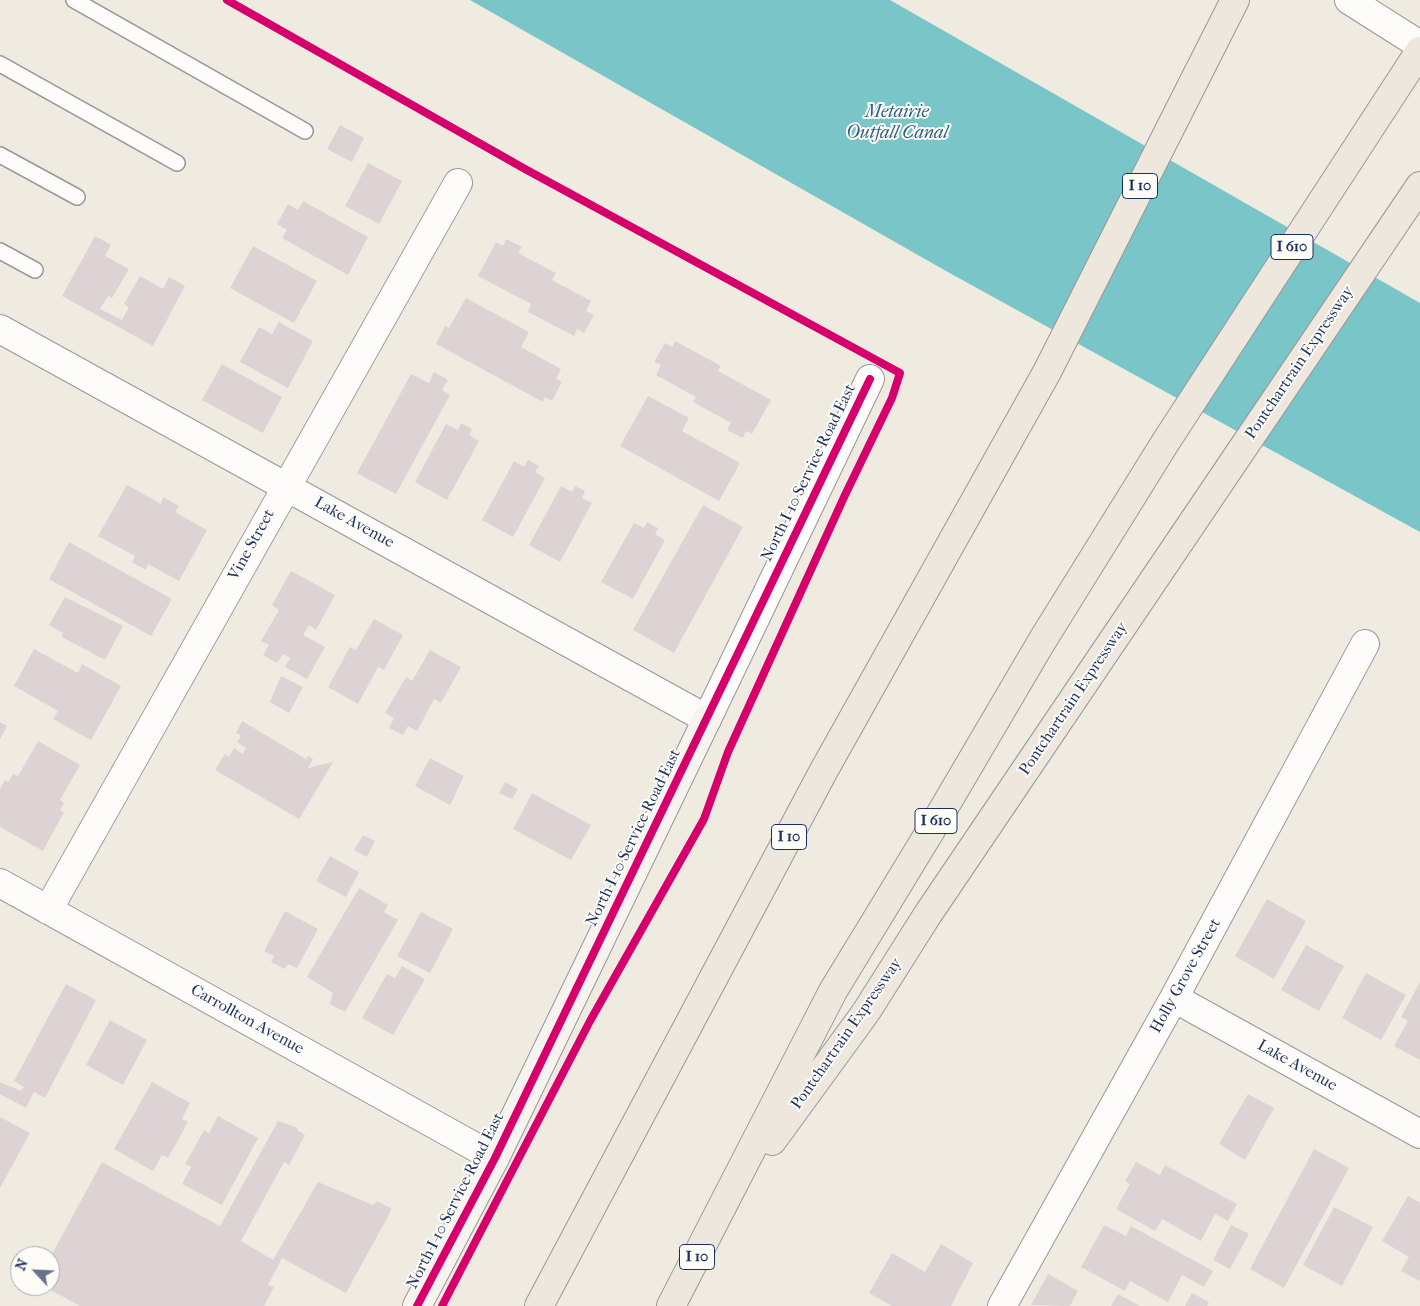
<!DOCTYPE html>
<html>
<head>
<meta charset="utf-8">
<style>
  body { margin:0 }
  #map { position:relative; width:1420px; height:1306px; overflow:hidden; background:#f0ebe1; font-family:"IM FELL French Canon",serif }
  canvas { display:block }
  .north { position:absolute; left:10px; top:1246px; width:50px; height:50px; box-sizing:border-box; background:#fdfcf7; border:1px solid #a3aaba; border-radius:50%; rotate:295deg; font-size:14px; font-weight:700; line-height:20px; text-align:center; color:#1b2f5e }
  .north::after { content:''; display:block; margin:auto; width:18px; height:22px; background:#66718c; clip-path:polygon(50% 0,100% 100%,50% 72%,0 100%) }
</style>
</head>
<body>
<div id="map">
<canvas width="1420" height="1306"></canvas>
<div class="north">N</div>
</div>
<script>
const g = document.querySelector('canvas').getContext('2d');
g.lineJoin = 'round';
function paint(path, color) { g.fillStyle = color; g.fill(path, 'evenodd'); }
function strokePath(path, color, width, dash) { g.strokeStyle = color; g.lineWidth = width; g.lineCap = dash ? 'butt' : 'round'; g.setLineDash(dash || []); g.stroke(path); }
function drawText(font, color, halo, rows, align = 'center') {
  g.font = font + ' "IM FELL French Canon",serif'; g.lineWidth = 4; g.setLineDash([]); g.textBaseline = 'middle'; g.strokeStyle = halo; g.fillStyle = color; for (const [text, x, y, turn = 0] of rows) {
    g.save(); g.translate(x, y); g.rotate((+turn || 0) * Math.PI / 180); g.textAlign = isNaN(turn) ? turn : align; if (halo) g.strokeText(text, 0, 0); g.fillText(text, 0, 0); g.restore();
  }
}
const water = new Path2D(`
  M470,0H890L1420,303V532L946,271Z`);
const building = new Path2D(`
  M340,125L364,138L352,162L327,149Z
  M368,163L402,181L379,224L345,206Z
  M303,201L368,237L348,275L282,238L287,230L277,224L288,204L298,210Z
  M95,236L111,245L105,256L129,269L112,298L108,296L100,309L122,320L129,307L124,304L140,276L163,289L169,277L185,286L153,346L62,296Z
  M506,239L522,247L518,253L556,273L552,280L591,301L586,311L594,315L584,333L577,329L574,336L528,312L531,304L478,276L496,242L503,246Z
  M253,246L317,281L294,323L230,288Z
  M466,298L529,332L521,347L561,369L556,379L562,382L552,401L545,397L543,402L436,344L445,326L449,328Z
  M279,322L313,341L288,388L240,362L259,327L272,334Z
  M675,341L721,366L718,371L771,400L752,434L746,431L743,438L727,430L731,423L693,402L696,397L656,375L661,365L654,362L665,343L672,347Z
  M222,364L282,397L263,433L202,400Z
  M434,372L448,380L442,390L450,395L396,494L357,473L411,374L429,383Z
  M648,396L689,418L682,431L740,463L719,501L620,446Z
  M461,423L472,429L469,435L479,441L447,500L415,482L446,424L458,430Z
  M528,460L539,466L535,472L545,478L513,537L482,520L514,461L524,467Z
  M127,485L161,504L163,497L179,506L175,512L207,530L179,581L148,564L146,570L132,562L135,556L98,536Z
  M561,486L572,492L575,486L585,491L582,498L592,503L560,562L529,545Z
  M703,505L743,527L674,653L633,630Z
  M647,522L658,528L655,534L665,540L633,599L601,582L634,523L644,528Z
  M69,542L172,599L151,636L49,579Z
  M291,571L335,595L316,630L309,625L303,635L325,647L307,679L285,667L290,658L283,654L277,663L263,655L269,645L261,641L279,610L272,605Z
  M65,597L123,626L105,660L62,637L63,633L49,625Z
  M374,619L403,635L384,670L378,667L358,704L328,687L350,647L356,650Z
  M34,649L78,673L82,664L121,686L91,740L53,719L58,711L14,686Z
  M430,650L461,667L441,703L434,699L417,731L408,726L403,735L389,728L394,718L385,713L406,677L412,681Z
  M281,676L303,687L289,713L270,702Z
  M242,721L306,759L308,756L313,759L308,768L333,762L299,819L215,770L225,754L229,757L234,748L243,754L246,748L237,742L241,736L236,733Z
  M0,722L7,726L0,739Z
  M38,741L80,765L60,800L64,803L60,810L64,812L43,851L0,827V789L5,780L8,782L13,774L18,776Z
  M430,758L464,776L450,805L415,786Z
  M505,782L518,789L512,799L499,793Z
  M532,793L591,825L571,860L513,829Z
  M363,835L375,841L367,857L354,850Z
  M330,856L359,872L346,897L316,881Z
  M359,888L388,905L384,912L398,920L345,1012L330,1004L333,993L307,977Z
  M1267,899L1306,921L1274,979L1235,956Z
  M285,911L318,929L297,968L288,964L285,969L271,962L274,956L264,951Z
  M421,912L453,929L430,973L397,956Z
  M1306,945L1344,966L1319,1011L1281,990Z
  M402,966L425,979L393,1035L362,1018L387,974L395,978Z
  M1366,973L1406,995L1381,1040L1342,1018Z
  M1420,982V1060L1394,1046L1408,1021L1401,1017Z
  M66,984L96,1000L45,1098L34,1092L26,1108L0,1094V1082L21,1091L24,1087L14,1081Z
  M110,1020L147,1040L123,1085L86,1065Z
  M152,1082L190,1103L182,1119L188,1122L168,1158L162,1155L153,1171L114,1149Z
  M1248,1094L1274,1108L1245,1160L1219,1144Z
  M218,1116L258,1138L222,1205L182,1184L191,1167L185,1164L204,1130L209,1133Z
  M0,1117L30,1133L0,1188Z
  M278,1121L298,1128L297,1130L305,1135L289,1165L284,1162L241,1241L273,1260L318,1182L373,1205L377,1201L392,1209L346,1293L282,1258L268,1285L274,1287L264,1306H80L43,1286H50V1258L102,1162L220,1226Z
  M1314,1149L1349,1168L1284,1288L1250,1269Z
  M1136,1162L1160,1175L1165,1165L1237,1204L1228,1221L1215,1214L1201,1241L1162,1219L1155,1231L1116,1209L1130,1184L1125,1181Z
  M1408,1196L1420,1203V1281L1401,1271L1409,1257L1382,1241Z
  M1334,1207L1373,1227L1342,1286L1303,1265Z
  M1104,1225L1126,1236L1131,1226L1213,1271L1204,1287L1182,1275L1168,1302L1130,1281L1125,1291L1081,1267Z
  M1231,1225L1249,1234L1230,1269L1213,1260Z
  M941,1244L973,1263L951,1306H892L869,1293L892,1253L925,1272Z
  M1048,1274L1078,1291L1070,1306L1031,1305Z
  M1192,1293L1209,1302L1207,1306H1185Z
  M1118,1294L1140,1306H1111Z`);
const lane = new Path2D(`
  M74,0L305,131
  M0,64L177,163
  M0,155L77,197
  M0,251L35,270`);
const street = new Path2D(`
  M1349,0L1420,45
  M0,329L707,719L870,379
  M0,883L495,1158
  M48,910L458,183
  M1174,998L1420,1134
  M1002,1306L1174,998L1365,644`);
const secondary = new Path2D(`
  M417,1306L495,1158L707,719`);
const highway = new Path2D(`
  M772,1141L866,1012L928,914L1420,186
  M539,1306L823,772L1047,372L1235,0
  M671,1306L833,991L931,830L1042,641L1165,443L1420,51`);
const cycleway = new Path2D(`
  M227,0L525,169L900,373L892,398L845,495L728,752L704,819L590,1021L442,1306
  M417,1306L495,1158L870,379`);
const shields = [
  [1140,186,35],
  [1292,247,42],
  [936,821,42],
  [789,837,35],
  [697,1257,35]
];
const shieldNames = [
  ["I 10",1140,186],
  ["I 610",1292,247],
  ["I 610",936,821],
  ["I 10",789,837],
  ["I 10",697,1257]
];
const streetNames = [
  ["Pontchartrain Expressway",1300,363,-56],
  ["North I-10 Service Road East",809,473,-64],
  ["Lake Avenue",354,523,29],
  ["Vine Street",252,545,-61],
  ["Pontchartrain Expressway",1074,699,-56],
  ["North I-10 Service Road East",634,838,-64],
  ["Holly Grove Street",1186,976,-61],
  ["Carrollton Avenue",247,1020,29],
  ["Pontchartrain Expressway",847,1034,-55],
  ["Lake Avenue",1297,1066,29],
  ["North I-10 Service Road East",456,1201,-63]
];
const waterNames = [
  ["Metairie",897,113],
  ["Outfall Canal",897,134]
];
paint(water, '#79c5c8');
paint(building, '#ddd3d5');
strokePath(lane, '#96979a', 18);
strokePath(street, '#96979a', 30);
strokePath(secondary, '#96979a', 30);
strokePath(highway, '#96979a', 30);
strokePath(lane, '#fdfcfa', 15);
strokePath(street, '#fdfcfa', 28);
strokePath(secondary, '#f7f4ef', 28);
strokePath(highway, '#eee7de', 28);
strokePath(cycleway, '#d6006c', 8);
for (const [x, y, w] of shields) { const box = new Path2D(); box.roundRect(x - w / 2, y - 12.5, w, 25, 4); g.fillStyle = '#fdfcf7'; g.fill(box); strokePath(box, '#1b2f5e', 1); }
drawText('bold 15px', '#1b2f5e', null, shieldNames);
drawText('16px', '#1b2f5e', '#fdfcf7', streetNames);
drawText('italic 18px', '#2a5e80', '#fdfcf7', waterNames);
</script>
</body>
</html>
